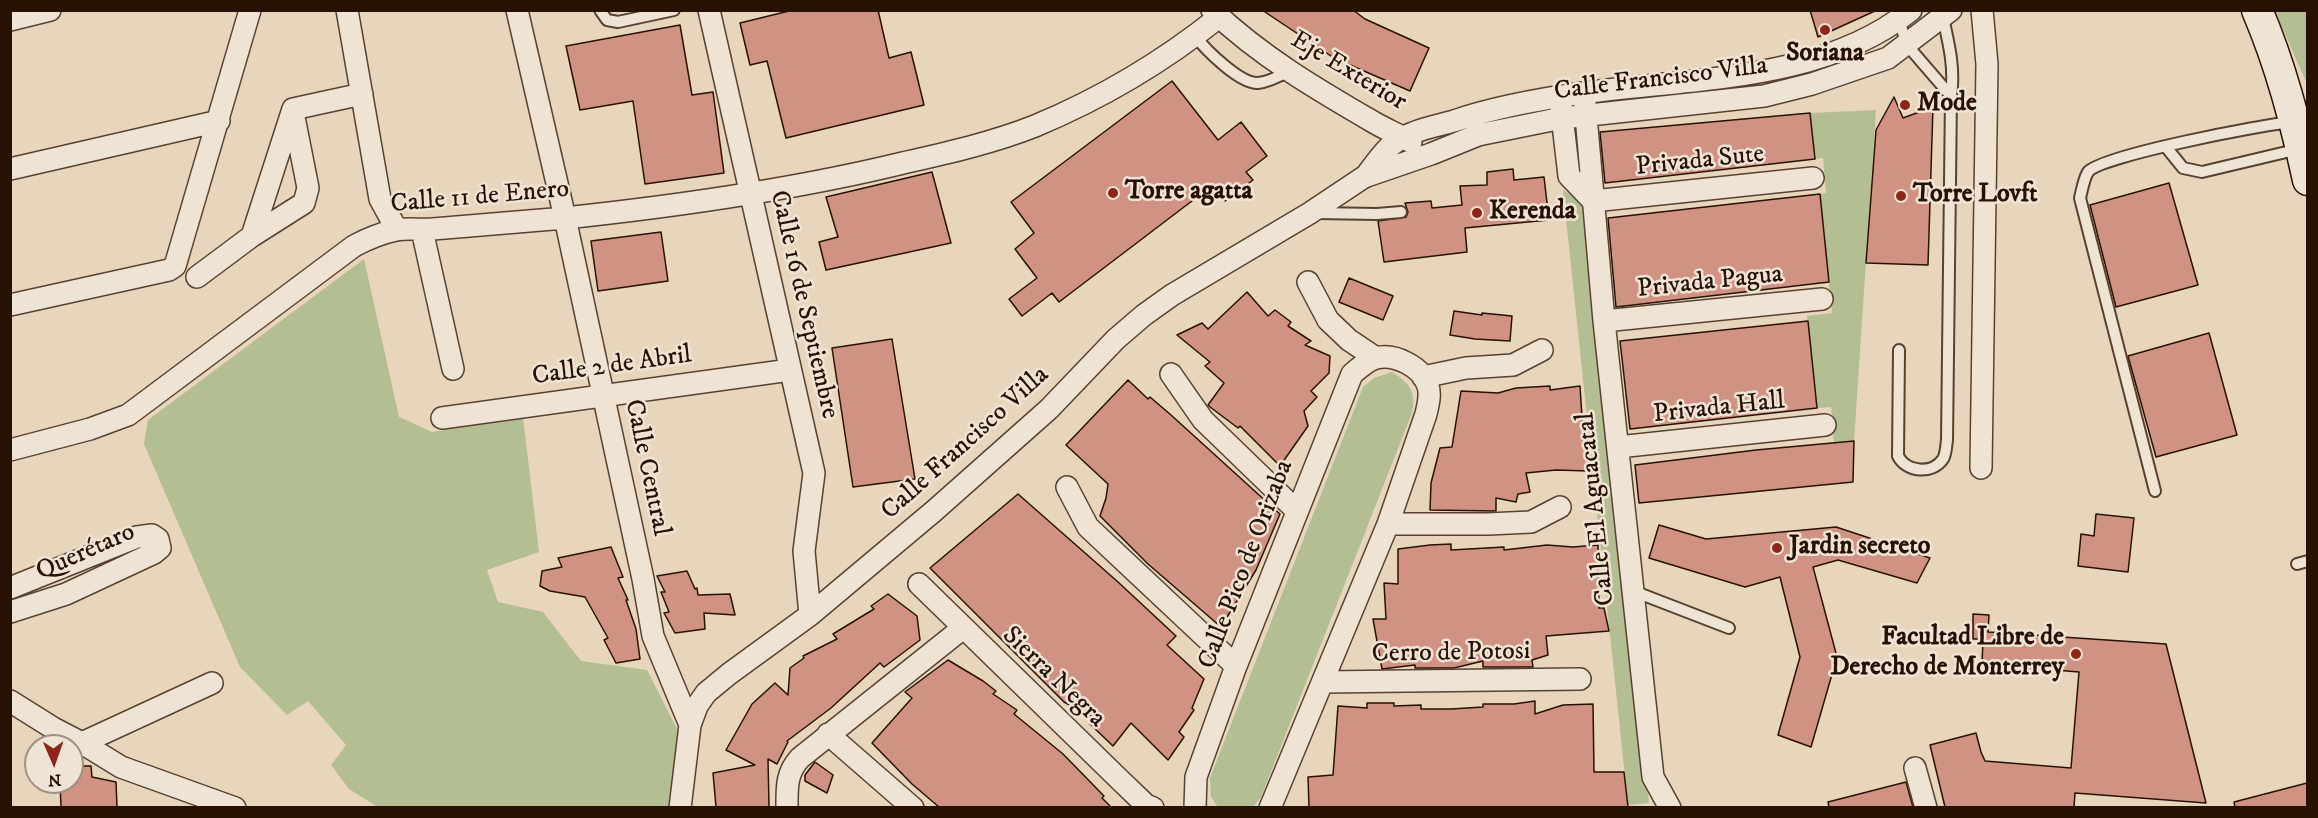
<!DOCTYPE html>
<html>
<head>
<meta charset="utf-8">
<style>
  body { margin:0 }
  #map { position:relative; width:2318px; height:818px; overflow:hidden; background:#e7d6bb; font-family:"IM FELL DW Pica",serif }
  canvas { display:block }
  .frame { position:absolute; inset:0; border:12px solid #271103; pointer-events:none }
  .north { position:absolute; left:24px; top:734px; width:60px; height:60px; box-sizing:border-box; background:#efe4d3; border:2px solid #9f9080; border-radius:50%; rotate:178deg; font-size:16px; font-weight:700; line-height:24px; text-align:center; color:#271103 }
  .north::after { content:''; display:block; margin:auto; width:21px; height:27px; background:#8f2418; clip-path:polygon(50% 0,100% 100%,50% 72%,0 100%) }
</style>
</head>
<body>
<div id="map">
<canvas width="2318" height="818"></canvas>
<div class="frame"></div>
<div class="north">N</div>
</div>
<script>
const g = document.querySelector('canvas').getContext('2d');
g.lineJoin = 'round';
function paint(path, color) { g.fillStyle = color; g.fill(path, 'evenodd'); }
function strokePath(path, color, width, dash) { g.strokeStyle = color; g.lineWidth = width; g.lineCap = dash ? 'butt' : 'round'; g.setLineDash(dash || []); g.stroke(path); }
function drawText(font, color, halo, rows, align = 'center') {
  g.font = font + ' "IM FELL DW Pica",serif'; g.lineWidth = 5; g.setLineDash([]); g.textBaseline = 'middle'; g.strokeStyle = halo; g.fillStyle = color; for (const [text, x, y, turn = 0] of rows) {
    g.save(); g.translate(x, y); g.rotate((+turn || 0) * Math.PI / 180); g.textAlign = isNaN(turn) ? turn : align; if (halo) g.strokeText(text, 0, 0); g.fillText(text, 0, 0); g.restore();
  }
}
const green = new Path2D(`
  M2275,11H2307V84L2277,16Z
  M1876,110L1854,441L1834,443L1831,407L1817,408L1807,316L1832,313L1820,194L1826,193L1823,158L1815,159L1810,113Z
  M1563,190L1586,203L1649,803L1628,805Z
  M364,259L399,417L432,432L523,417L539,552L487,570L498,602L543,612L581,661L647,670L677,729V777L672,807H378L349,789L331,765L346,745L308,701L287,715L240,667L144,444L148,420Z
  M1392,372C1409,382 1417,393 1412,413L1261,797L1253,807H1218L1211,797L1210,778L1363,387L1374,378Z`);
const building = new Path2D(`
  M793,10H878L889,58L911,52L924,105L786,138L767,61L750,65L740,23Z
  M1262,10H1353L1365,19L1429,48L1410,91L1334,58Z
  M1810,10H1877L1818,37Z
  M680,25L692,95L713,92L724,173L645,184L633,101L580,110L566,46Z
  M1172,81L1218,140L1241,122L1267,156L1246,172L1253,180L1225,201L1213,185L1059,302L1052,293L1022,316L1009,299L1037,278L1015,249L1034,233L1011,202Z
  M1894,97L1903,118L1933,107L1928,265L1866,263L1876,130Z
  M1810,113L1815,159L1605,183L1600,132Z
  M1513,169L1514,180L1544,177L1549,220L1465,228L1467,252L1384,262L1378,221L1406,217L1408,212L1405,203L1431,201L1432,208L1462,205L1460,186L1487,185V172Z
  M932,172L951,243L826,270L819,242L838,237L826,197Z
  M2169,183L2198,285L2116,307L2090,205Z
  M1820,194L1829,282L1616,307L1608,218Z
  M661,232L668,281L598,291L591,241Z
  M1349,278L1393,296L1383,320L1339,302Z
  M1247,292L1268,316L1275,310L1291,322L1288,326L1311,341L1305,345L1330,356L1329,373L1311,391L1317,397L1304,411L1308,426L1280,466L1240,426L1238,428L1210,407L1208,405L1224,383L1205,366L1210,362L1177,335L1202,323L1208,329Z
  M1454,311L1482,315V313L1512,316L1510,341L1475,339L1450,335Z
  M1808,321L1817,408L1630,429L1620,341Z
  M2209,333L2237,435L2156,457L2128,356Z
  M892,339L915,479L853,487L832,348Z
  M1128,380L1148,399L1150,397L1171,415L1280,514L1256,570L1221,627L1148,564L1100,516L1106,498L1108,484L1066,445Z
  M1550,386V390L1580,386L1584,449L1587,448L1589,471L1556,470L1526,473L1530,492L1518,494L1516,502L1496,498V511L1430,510L1431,483L1440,448L1452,447L1461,391L1498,393L1516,388Z
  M1854,441L1853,482L1639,503L1635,465L1756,450Z
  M1018,494L1118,582L1176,636L1167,645L1204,679L1192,708L1194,710L1179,732L1184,737L1168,760L1131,723L1113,746L1090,724L1096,719L1064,702L930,568Z
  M2096,514L2134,518L2128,572L2078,566L2081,534L2094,536Z
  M1659,525L1706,539L1836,527L1930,558L1917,583L1838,560L1813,567L1837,657L1811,747L1778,735L1800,657L1780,577L1745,587L1649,558Z
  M1451,544V550L1504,547V550L1547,545L1573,547L1598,545L1599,608H1604L1609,631L1546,636L1548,655L1532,660L1533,667H1483V661L1454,668H1415V665L1382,669L1373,619H1386L1384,583L1398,584V549L1430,545Z
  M611,547L623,577L618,578L628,600H626L636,629L640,659L616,663L604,640L608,638L585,597L550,591L540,586L542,571L562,567L558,558Z
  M687,571L695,589L697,588L698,595L730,594L735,615L704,613L705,629L675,633L664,613L669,612L661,592H665L657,576Z
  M888,594L917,616L920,640L884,667L880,663L831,708L787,741L788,742L777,764L768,759L769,807H716L713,773L755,765L726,750L752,704L775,683L788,695L790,668L804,658L803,656L837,639L833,634L874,609L871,606Z
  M1973,614L1989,615L1988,632L2166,644L2206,803L2075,793L2074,807H1945L1930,745L1976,733L1981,752L1985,761L2071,768L2079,672L1982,664L1983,639H1973Z
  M948,660L983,681L996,691L993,694L1017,710L1014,714L1063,754L1104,796L1102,798L1111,807H939L912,784L872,743L912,698L905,692Z
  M1535,701V714L1563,705L1593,704L1594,772H1624L1628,807H1309L1308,777L1333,775L1338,706L1367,708V703H1394V706L1421,705V709H1451L1483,707V704H1514Z
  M815,762L833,775L827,793L805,781V775Z
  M77,766H91L92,777L116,782L117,807H61L60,782H77Z
  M1906,782L1913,807H1829L1828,802Z
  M2307,783V807H2235L2234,802Z`);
const lane = new Path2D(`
  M600,10L607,20L618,22L674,10
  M1899,20L1907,45L1951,96
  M1195,36C1206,50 1240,84 1258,83C1269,82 1280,76 1289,71
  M2166,147L2183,168L2202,172L2299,149
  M1316,213L1377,214L1401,212
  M1899,350L1898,456C1906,472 1932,475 1943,459C1946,454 1946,447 1947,440L1951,96C1955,69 1949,44 1943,18
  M2155,491L2080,198C2082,190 2084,178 2088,172C2099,156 2266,124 2292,122
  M2297,564L2308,561
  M1633,591L1729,628`);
const street = new Path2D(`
  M347,10L380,199L397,230
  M517,10L565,218L643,579L653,636L690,725
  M709,10L814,473L804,551L810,615
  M1212,10C1260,56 1318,90 1375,123C1387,130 1400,135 1411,142
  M10,20L50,10
  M1584,93L1604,321L1653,777L1670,808
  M1561,107L1569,176L1593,201
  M10,169L219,121
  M1365,177C1376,163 1386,146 1402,138C1417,129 1437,126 1454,121C1495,107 1540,99 1583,93C1689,78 1823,82 1911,10
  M1593,201L1813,178
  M422,230L453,369
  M252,236L304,203L308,188L293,112
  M197,277L252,236L293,109L362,94
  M1308,282L1328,320L1349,340L1376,358
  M10,305L169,270L175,266L250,10
  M1604,321L1822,299
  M1171,374L1203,420L1297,511
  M1423,377L1466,368L1513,365L1542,350
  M442,418L790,370
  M1618,447L1825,425
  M10,450L90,429L128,415L354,246C367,239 382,233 396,230C408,228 421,230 433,229C477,225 521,222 565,218C678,206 792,190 903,163C947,153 992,143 1035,126C1100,99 1164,61 1219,17
  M1981,468L1987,64L1982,10
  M1067,487L1088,527L1236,666
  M1388,524H1488L1531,522L1560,507
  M919,584L1120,780L1146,805L1153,808
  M10,588L137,537L152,535L158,539L160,548L154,553L66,594L10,612
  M1323,682L1580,679
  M10,701L53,728L82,743L121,767L235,808
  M828,734L913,808
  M82,743L212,683
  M1915,768L1926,808
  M680,808L690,725L697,706L706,693L729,674L810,615L934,511L1049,409L1116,339L1144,315L1172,295L1310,213L1364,177L1431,154L1478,135L1562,118L1764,96L1812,84L1888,58L1951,10
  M787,808C787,788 786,773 800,758L963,628
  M1195,808L1196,777L1236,666L1352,374C1359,368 1368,360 1376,358C1395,353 1422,367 1428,386C1431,395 1428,405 1426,414L1388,524L1270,808`);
const secondary = new Path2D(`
  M2257,10C2281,66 2295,121 2308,180`);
const markers = [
  [1825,30,6,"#8f2418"],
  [1905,105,6,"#8f2418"],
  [1113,193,6,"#8f2418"],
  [1901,196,6,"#8f2418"],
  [1477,213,6,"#8f2418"],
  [1777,548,6,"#8f2418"],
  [2076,654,6,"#8f2418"]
];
const poiNames = [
  ["Soriana",1825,55,"center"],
  ["Mode",1917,105],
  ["Torre agatta",1125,193],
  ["Torre Lovft",1913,196],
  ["Kerenda",1489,213],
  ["Jardin secreto",1789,548],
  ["Facultad Libre de",2064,639,"right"],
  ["Derecho de Monterrey",2064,669,"right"]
];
const streetNames = [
  ["Eje Exterior",1348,72,31],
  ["Calle Francisco Villa",1661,80,-7],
  ["Privada Sute",1700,162,-6],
  ["Calle 11 de Enero",480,198,-5],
  ["Privada Pagua",1710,283,-6],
  ["Calle 16 de Septiembre",803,305,77],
  ["Calle 2 de Abril",612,367,-8],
  ["Privada Hall",1719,409,-6],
  ["Calle Francisco Villa",966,444,-42],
  ["Calle Central",646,468,78],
  ["Calle El Aguacatal",1597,509,-96],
  ["Querétaro",86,553,-24],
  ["Calle Pico de Orizaba",1247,565,-69],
  ["Cerro de Potosi",1451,654,-1],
  ["Sierra Negra",1053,678,44]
];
paint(green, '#b3be92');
paint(building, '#d09383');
strokePath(building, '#271103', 1.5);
strokePath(lane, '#574231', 14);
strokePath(street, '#574231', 24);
strokePath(secondary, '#271103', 33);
strokePath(lane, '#efe4d3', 10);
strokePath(street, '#efe4d3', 21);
strokePath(secondary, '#efe4d3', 30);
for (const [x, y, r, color] of markers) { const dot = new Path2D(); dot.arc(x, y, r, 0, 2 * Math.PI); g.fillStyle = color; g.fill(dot); strokePath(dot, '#efe4d3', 2); }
drawText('bold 26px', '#271103', '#efe4d3', poiNames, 'left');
drawText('26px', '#271103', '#efe4d3', streetNames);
</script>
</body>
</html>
